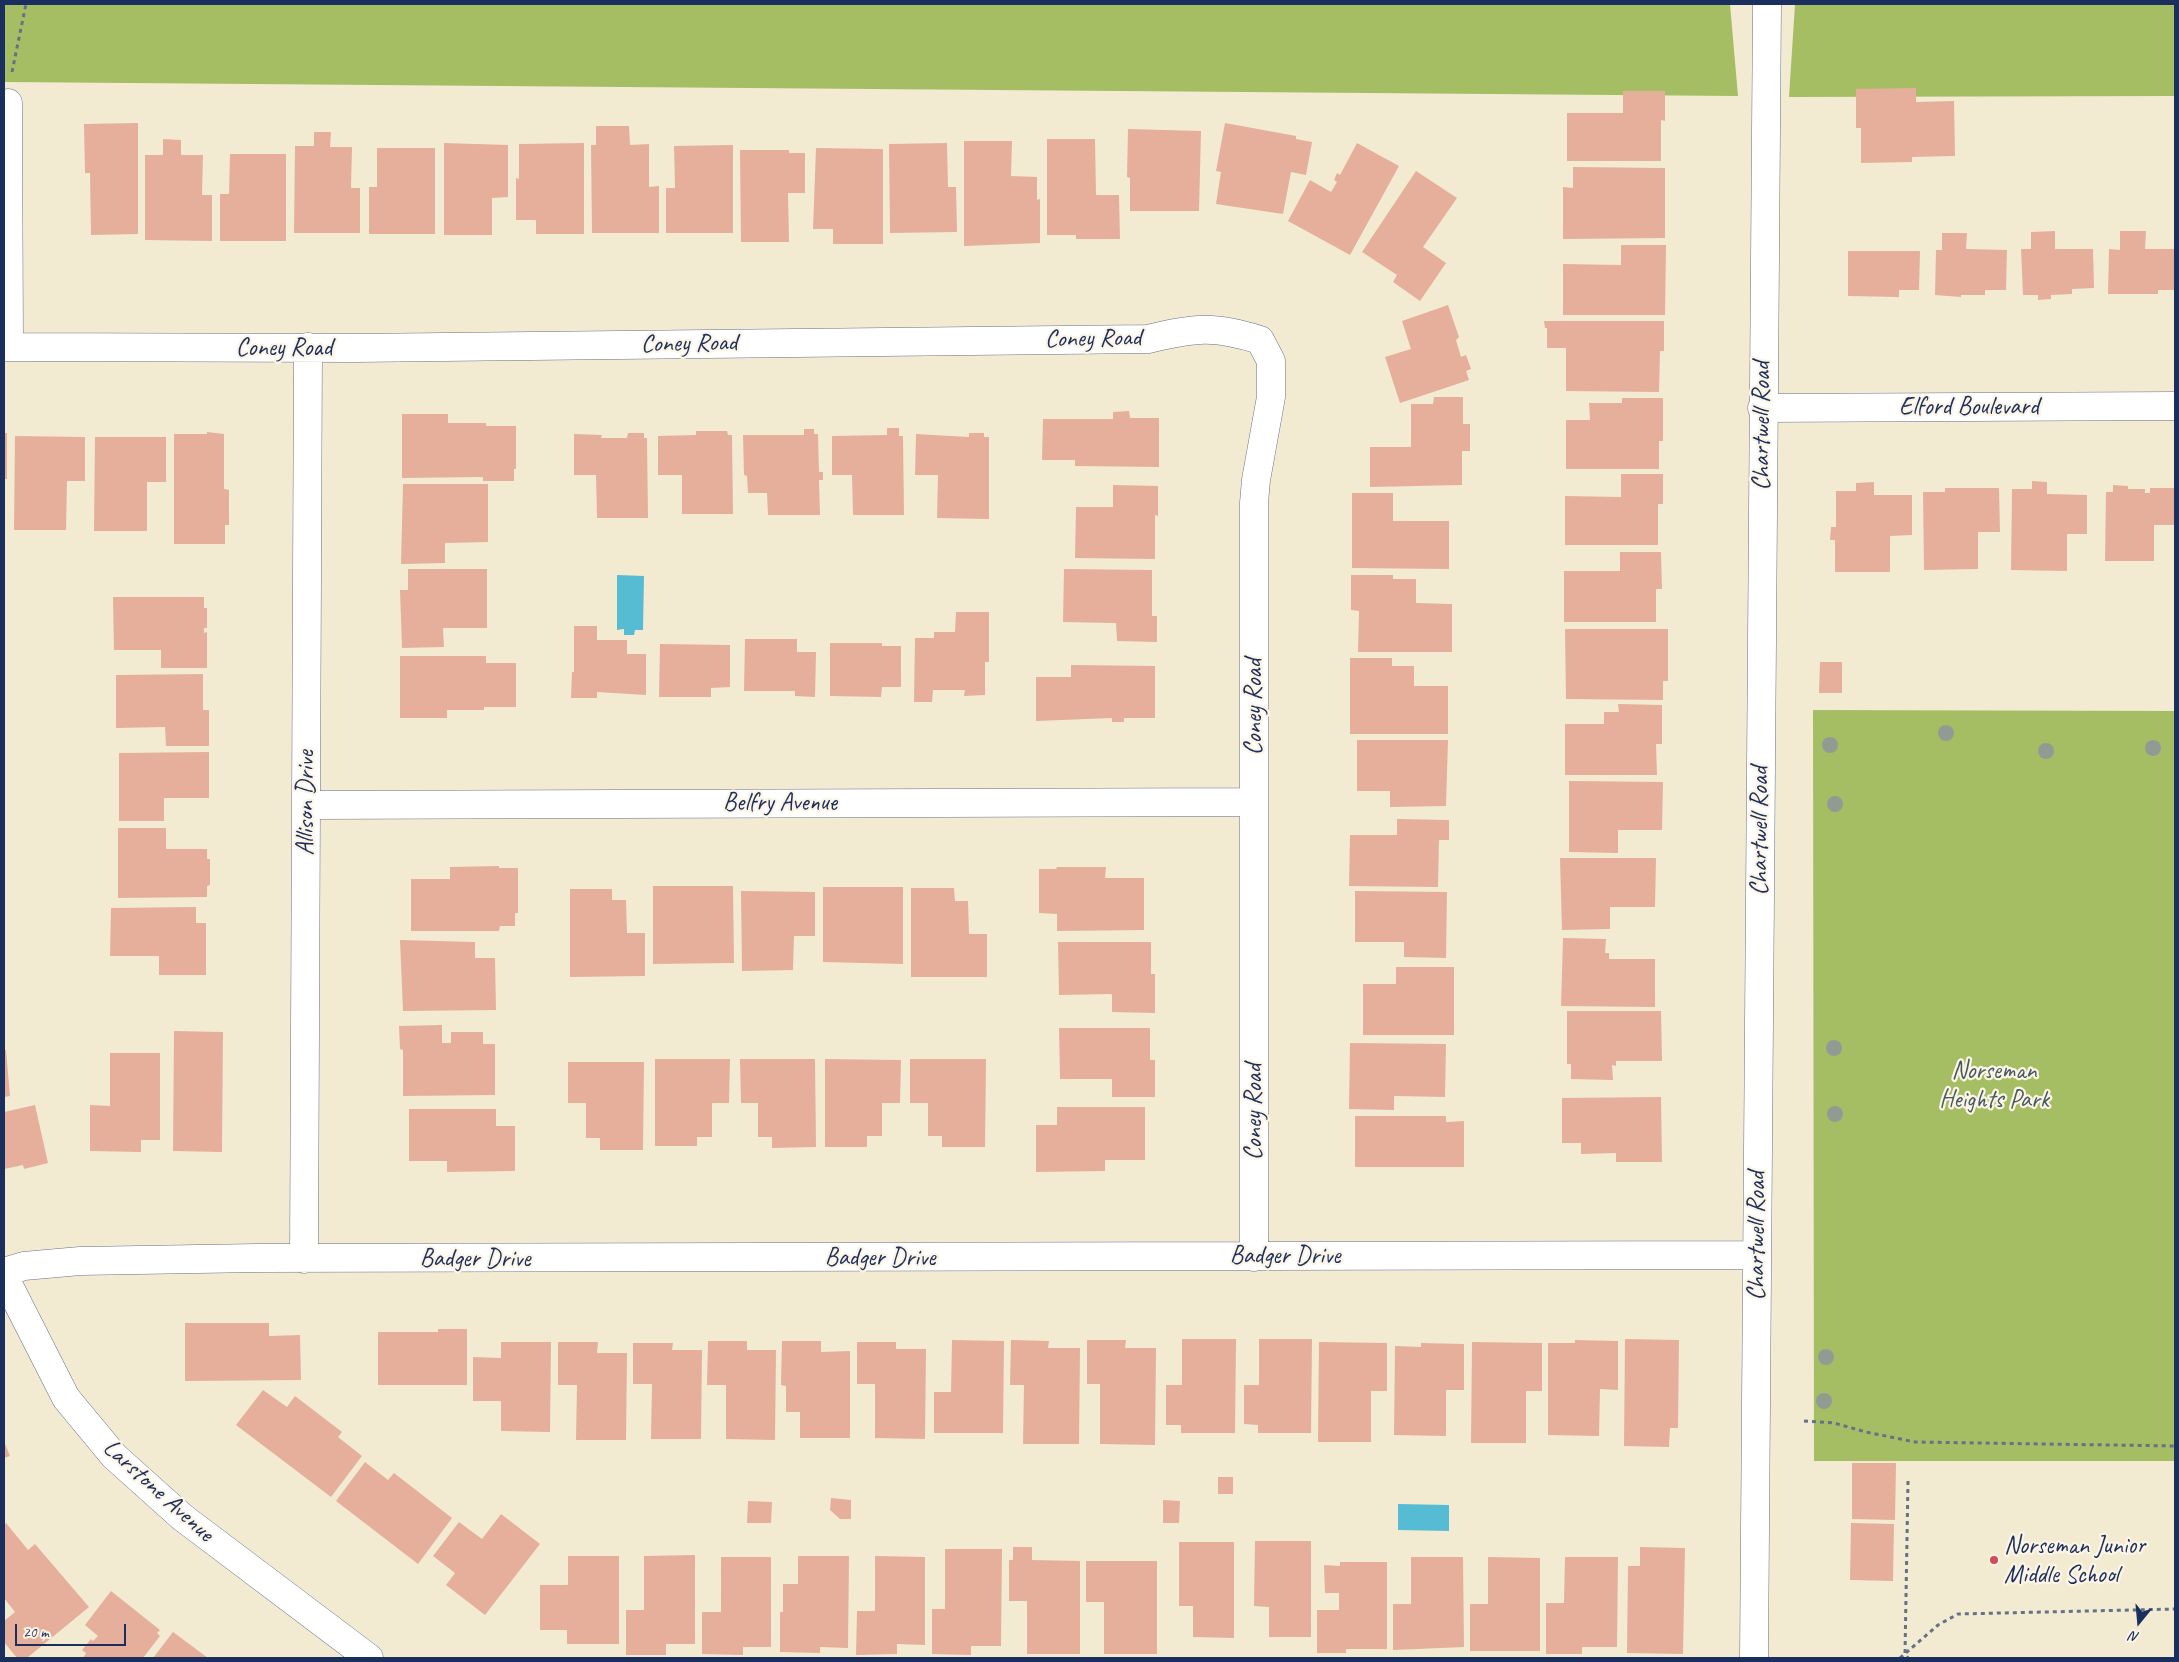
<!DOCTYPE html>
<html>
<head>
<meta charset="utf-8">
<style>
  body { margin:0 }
  #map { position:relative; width:2179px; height:1662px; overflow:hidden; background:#f2ebd2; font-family:Caveat,sans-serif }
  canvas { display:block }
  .frame { position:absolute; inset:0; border:5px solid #1b2f5e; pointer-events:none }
  .north { position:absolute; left:2114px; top:1597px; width:50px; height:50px; -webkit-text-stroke:4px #fcf5e5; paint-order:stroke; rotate:197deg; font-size:14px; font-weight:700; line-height:20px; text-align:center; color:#1b2f5e }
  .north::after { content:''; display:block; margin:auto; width:18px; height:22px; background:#1b2f5e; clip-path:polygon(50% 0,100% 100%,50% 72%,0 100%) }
  .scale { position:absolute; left:15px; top:1624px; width:111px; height:22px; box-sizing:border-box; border:2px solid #1b2f5e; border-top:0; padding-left:6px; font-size:15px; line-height:18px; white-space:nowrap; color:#1b2f5e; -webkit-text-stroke:4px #fcf5e5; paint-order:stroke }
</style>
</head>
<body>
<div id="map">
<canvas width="2179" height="1662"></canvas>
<div class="frame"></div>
<div class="north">N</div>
<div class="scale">20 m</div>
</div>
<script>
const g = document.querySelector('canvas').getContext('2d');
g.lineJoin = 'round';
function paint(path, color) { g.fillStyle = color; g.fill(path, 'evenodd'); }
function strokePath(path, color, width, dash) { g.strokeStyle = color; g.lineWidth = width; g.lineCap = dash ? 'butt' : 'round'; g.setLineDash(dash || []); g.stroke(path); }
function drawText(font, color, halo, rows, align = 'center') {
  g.font = font + ' Caveat,sans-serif'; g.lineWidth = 4.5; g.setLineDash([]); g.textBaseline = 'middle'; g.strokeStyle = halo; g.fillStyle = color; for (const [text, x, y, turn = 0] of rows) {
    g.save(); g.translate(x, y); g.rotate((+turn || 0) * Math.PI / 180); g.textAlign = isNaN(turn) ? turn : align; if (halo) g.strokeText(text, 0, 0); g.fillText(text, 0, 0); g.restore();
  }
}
const green = new Path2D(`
  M4,4H1730L1738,96L4,82Z
  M1795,4H2175V96L1789,97Z
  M1813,710L2175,711V1461H1814Z`);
const water = new Path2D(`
  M617,575L644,576L643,630H635L634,635H624V629L617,630Z
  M1398,1504L1449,1505V1531L1398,1530Z`);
const building = new Path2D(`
  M1916,88V102L1954,101L1955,156L1912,157V162L1861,163V128H1856V89Z
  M1623,91H1665V121L1661,120V161H1567V113H1623Z
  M138,123V234L91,235L90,173H85L84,124Z
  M1225,123L1296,136V139L1312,142L1306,175L1291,172L1283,214L1216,204L1221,172L1216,171Z
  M596,126H629L630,145L649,144V187L659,186V233H592L591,145H596Z
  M1128,129L1201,131L1199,211H1130V178L1127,177Z
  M314,132H331L330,147H352L351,188H360V233H294L295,146H314Z
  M163,139L181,140V155H203L202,195H212V241L145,240V155H163Z
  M1047,139H1095L1096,195H1119L1120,239H1076V235H1047Z
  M964,141H1012L1011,176L1037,177V200L1040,199V243L964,246Z
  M444,143L508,145V197L492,198V235H444Z
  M584,143V234H536V220H516V178L519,179V144Z
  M947,143L948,187H956L957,232L890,233L889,144Z
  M1357,143L1399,166L1350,255L1288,221L1310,180L1331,192L1337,182L1334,180L1337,173L1340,175Z
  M733,145V233H666V188H675L674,146Z
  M377,148H435V234H369V187H377Z
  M816,148L883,149V244H833V229H813Z
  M740,150H789V153H805V193H788L789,242H741Z
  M230,154H286V241H220V194H229Z
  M1573,167L1665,168V238L1563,239V187L1573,188Z
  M1416,171L1457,198L1423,247L1446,263L1420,301L1393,282L1397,275L1362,252Z
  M2055,231V249H2093L2094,288L2072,289V294L2051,295V299L2038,300V295H2023L2021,249H2031V232Z
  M2120,231H2146L2145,249H2175V290H2158V294H2108L2109,249L2120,250Z
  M1942,233H1967L1966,249L2007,250L2006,290H1985V295H1961V297L1935,295L1936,250H1942Z
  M1621,245H1666L1665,315H1563V264L1621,265Z
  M1848,251H1920L1919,290H1899V297L1848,296Z
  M1448,305L1459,337L1456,340L1461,357L1466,355L1471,369L1466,371L1469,380L1400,403L1385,357L1411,349L1402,321Z
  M1544,321H1664V351H1660L1659,392L1566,391V348H1547V328H1545Z
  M1434,397H1463V424H1470V451H1462V485L1370,487V447H1411V404H1433Z
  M1622,398H1663V441H1659V469H1566V420H1590L1589,403H1622Z
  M1129,411L1130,418H1159V467L1075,466V460H1042L1043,419H1113V412Z
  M402,414H448V423H486V426H516V469H514V481H483V477L402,478Z
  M887,428H899V436H903L904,515H853L852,475H832V436L887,435Z
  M804,429H814V434H818L819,472H823V480H819L820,515H768L767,493H748L747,476L744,475L743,435H804Z
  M696,431H727L728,435H732L733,514H682V475H658V436L696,435Z
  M207,432L224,434V489L229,490V525H225V544H174V434H207Z
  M4,433H7V479H4Z
  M628,433H644V438H647L648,518H597L596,475H574V434L602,435L601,438H627Z
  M969,433H984V437H989V519L937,518L938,475H915L916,434L969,437Z
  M15,436L85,437V481H67L66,530H14Z
  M95,437H166V482H147V531H94Z
  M1621,474H1663V504H1658V545H1565V496L1621,497Z
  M2032,481L2047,482V494L2087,495V534H2067V571L2011,570L2012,489H2032Z
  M1874,482V495H1912V535L1890,536V572H1835V540H1830L1831,527H1836V491H1856V483Z
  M403,484H488V542L445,543V563L401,564Z
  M1113,485L1158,486V516L1155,515V559L1075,558L1076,507H1113Z
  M2113,485L2128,486V489H2145V493H2150V488H2174V525H2154V561H2105L2106,492H2113Z
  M1945,488H1999L2000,532H1978V569L1924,570L1923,492H1945Z
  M1352,493H1393V521H1449V569L1352,568Z
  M1620,552H1661L1662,589H1656V622H1564V571H1620Z
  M408,569H487V628H443L444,647L402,648L400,590H408Z
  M1064,569L1152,570V616H1157V642L1117,641L1116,623L1063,622Z
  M1351,575H1393V579H1416V603L1452,604V652H1358L1359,611L1351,610Z
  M113,597H204V608H207V628H204V633L207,632V668H161V650H114Z
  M956,612H989V662H985V695L964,696L965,690H933L932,702H914L915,638H934V632H955Z
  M574,626H597V640H627V654H646V695L597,692V698H571L572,672H574Z
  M1565,629H1668V681H1663V700L1566,699Z
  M745,639H797V652H816L815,697L795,696V691H744Z
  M830,643H882V646H901V687H882L881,697L830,696Z
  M660,644L730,645V687L711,688V697H659Z
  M400,656H486V663H516V707H484V710H447V718H400Z
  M1350,658H1392V666H1414V686H1448V734H1350Z
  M1820,662H1842V693H1819Z
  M1071,665L1155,666V718H1124V722H1112V718L1036,721V677H1071Z
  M203,674V710H209V746H166L165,727L116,728V675Z
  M1618,704L1662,705V744H1656L1657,775H1565V724H1604V712H1619Z
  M1357,740H1448L1446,806L1390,807V791H1357Z
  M209,752V798H164V821H119V753Z
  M1569,781L1663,782L1662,830H1618V853L1569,852Z
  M1397,819L1449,820V840H1439L1438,887L1349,886L1350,835H1397Z
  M118,828H166V849H207V859H210V885L207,886V897L118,898Z
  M1560,858H1656L1655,907H1610V929L1562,930Z
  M499,866V868H518V913H515V926H500L499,931H411V879H450V867Z
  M1057,867H1106L1105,878H1144V930L1057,931V914L1039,913V869H1056Z
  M653,886H733L734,963L653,964Z
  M823,887H903V964L823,962Z
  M911,888H954L955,901H968L969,934H987V977H911Z
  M570,889H612V900H626L627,933H645V976L570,977Z
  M741,891L815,892V936H794L793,970L742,971Z
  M1355,891L1447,892L1446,958L1404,957V942H1355Z
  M196,907V923H206V975H159V956H110L111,908Z
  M1563,938L1606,939L1605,953H1609V959H1655V1007L1561,1006Z
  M400,940L475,942V958H495L496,1010L403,1011Z
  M1058,942H1151V974H1155V1013L1112,1012V994L1059,995Z
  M1396,967H1454V1035H1363V984H1396Z
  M1567,1011H1661L1662,1061H1616V1066L1612,1065L1613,1080L1571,1079V1064H1567Z
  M442,1025V1043H451V1032H483V1044H495V1095L403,1096V1050L400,1049L399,1026Z
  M1059,1028H1150V1060H1155V1097H1112V1079H1060Z
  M174,1031L223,1032L222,1152L173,1151Z
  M1350,1043L1446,1044L1445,1097L1394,1096V1110L1349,1109Z
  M4,1050H6L10,1096L4,1097Z
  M110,1053H160V1140H141V1152L90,1151V1105L110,1106Z
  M655,1059H730L729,1103H712V1137H697V1146H655Z
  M740,1059H815L816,1147L772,1148V1137H758V1103H741Z
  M825,1059L901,1060L900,1103H882V1136H867V1147H825Z
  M910,1059H986L985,1147H942V1136H928V1103H910Z
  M568,1062H644L643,1150H600V1138H586V1103H568Z
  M1661,1097L1662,1162H1616V1153L1581,1154V1143H1562V1098Z
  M35,1105L48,1163L24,1169L23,1165L4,1169V1112Z
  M1057,1107H1145V1160H1105V1171L1036,1172V1125H1057Z
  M409,1109H496V1126H515V1171L447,1172V1161H409Z
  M1355,1116H1446V1122L1464,1121V1167H1355Z
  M185,1323H269V1336L300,1335L301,1380L185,1381Z
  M438,1329H467V1385H378V1332H438Z
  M1182,1339H1236L1235,1433H1181V1425H1166V1385H1182Z
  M1259,1339H1312L1311,1433H1258V1425L1244,1424V1385H1259Z
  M1625,1339L1679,1340L1678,1428H1670L1669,1447L1624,1446Z
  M952,1340L1004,1341L1003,1433H934V1392H951Z
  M1011,1340L1049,1341L1048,1348H1080L1079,1444H1023L1024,1385H1010Z
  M1087,1340H1126L1125,1348H1156L1155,1445L1100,1444V1384H1087Z
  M1575,1340L1618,1341V1390L1600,1389L1599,1436L1548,1435V1343H1575Z
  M708,1341H747V1350H776L775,1440L726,1439V1385H707Z
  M782,1341H821V1352L850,1351V1438H800V1412H786V1386L781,1385Z
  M501,1342H551L550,1432L501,1431V1401H473V1357L501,1358Z
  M558,1342H598L597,1353H627L626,1440H576L577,1385H558Z
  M857,1342H896V1349H926L925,1439L875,1438V1384H857Z
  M1319,1342L1387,1343V1391H1371V1442H1318Z
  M1472,1342L1542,1343V1391H1526V1443H1471Z
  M633,1343H673L672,1350H702L701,1439H651L652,1384H633Z
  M1421,1343L1464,1344V1390H1446V1436L1394,1435L1395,1346L1421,1347Z
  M263,1390L287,1407L295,1396L342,1432L338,1437L362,1456L331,1497L236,1425Z
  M4,1441L10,1456L4,1458Z
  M365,1462L388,1480L394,1473L452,1518L418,1564L336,1501Z
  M1852,1463H1896L1895,1520L1852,1519Z
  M1218,1477H1233V1494H1218Z
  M831,1498L851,1500V1519H840L830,1510Z
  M1163,1500L1180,1501L1179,1523H1163Z
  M748,1501L772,1502L771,1523H747Z
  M501,1514L540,1544L485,1615L446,1585L455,1573L433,1556L459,1522L482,1539Z
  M6,1523L28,1550L35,1544L89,1607L27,1658H17L4,1642V1621L15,1612L4,1598V1525Z
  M1851,1523L1894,1524L1893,1581L1850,1580Z
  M1255,1541H1311V1637H1269V1607L1254,1606Z
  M1179,1542H1234V1638L1193,1637V1606H1179Z
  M1013,1547H1032V1560L1080,1561V1654H1027V1601H1009V1560H1013Z
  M1640,1547L1685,1548L1683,1654L1627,1653L1628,1566H1640Z
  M945,1549H1002L1001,1646H971V1655L932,1654V1609H945Z
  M695,1555V1644H666V1655H626V1610H644V1556Z
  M568,1556H619V1644H567V1630H540V1585H568Z
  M798,1556H849L848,1648L820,1647V1653L780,1652V1612H783V1584H798Z
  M875,1556L925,1557V1645L897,1644V1654L856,1655L857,1611H875Z
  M721,1557H771V1647H743V1655L702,1654V1612H721Z
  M1411,1557H1463L1464,1647L1393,1650V1604H1411Z
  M1488,1557L1540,1558V1651H1470V1604H1488Z
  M1565,1557H1618L1617,1647H1582V1654H1546V1603H1564Z
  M1086,1561H1157V1654H1104V1602H1086Z
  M1340,1562H1387V1649H1346V1653H1317V1610H1339V1593H1325L1324,1565L1340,1566Z
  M111,1591L160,1630L157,1633L160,1636L143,1658H83L86,1653L82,1650L91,1639L93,1641L98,1636L85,1625Z
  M173,1632L208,1658H153Z`);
const path = new Path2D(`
  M12,72L26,4
  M1804,1421L1834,1423L1866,1432L1915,1442L2175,1446
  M1908,1481L1905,1654L1908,1658
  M1900,1658L1938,1625L1958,1614L2175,1609`);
const minor = new Path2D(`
  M8,103L9,347
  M4,347L355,348L1148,339C1196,328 1213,325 1260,340L1271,361V397L1256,480L1254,503V1257
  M1762,408L2175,406
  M306,805L1254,802
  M304,1259L308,347
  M4,1272L24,1266L80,1261L257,1258L1757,1255
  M4,1276L66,1398L114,1456L182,1517L369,1658
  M1754,1658L1767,4`);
const trees = [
  [1946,733],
  [1830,745],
  [2153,748],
  [2046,751],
  [1835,804],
  [1834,1048],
  [1835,1114],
  [1826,1357],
  [1824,1401]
];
const markers = [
  [1994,1560,5,"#d1495b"]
];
const streetNames = [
  ["Coney Road",1093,339,-1],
  ["Coney Road",689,344,-1],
  ["Coney Road",284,348],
  ["Elford Boulevard",1969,407],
  ["Chartwell Road",1762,426,-90],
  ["Coney Road",1254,707,-90],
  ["Allison Drive",306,803,-90],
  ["Belfry Avenue",780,803],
  ["Chartwell Road",1760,831,-90],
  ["Coney Road",1254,1112,-90],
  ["Chartwell Road",1757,1236,-90],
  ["Badger Drive",1285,1256],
  ["Badger Drive",880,1258],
  ["Badger Drive",475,1259],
  ["Larstone Avenue",158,1491,42]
];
const parkNames = [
  ["Norseman",1994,1071],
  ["Heights Park",1994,1100]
];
const poiNames = [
  ["Norseman Junior",2004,1546],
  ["Middle School",2004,1575]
];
paint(green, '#a5be64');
paint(water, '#56bcd4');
paint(building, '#e5af9b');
strokePath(minor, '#667187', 29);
strokePath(path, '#667187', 3, [4, 4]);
strokePath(minor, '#fff', 28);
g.fillStyle = '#929b93';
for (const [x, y] of trees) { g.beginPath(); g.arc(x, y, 8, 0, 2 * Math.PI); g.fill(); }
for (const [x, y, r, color] of markers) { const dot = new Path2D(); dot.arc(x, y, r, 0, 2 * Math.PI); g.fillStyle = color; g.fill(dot); strokePath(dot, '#fcf5e5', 2); }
drawText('25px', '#1b2f5e', '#fcf5e5', streetNames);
drawText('25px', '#445a60', '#fcf5e5', parkNames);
drawText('25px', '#1b2f5e', '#fcf5e5', poiNames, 'left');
</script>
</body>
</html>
